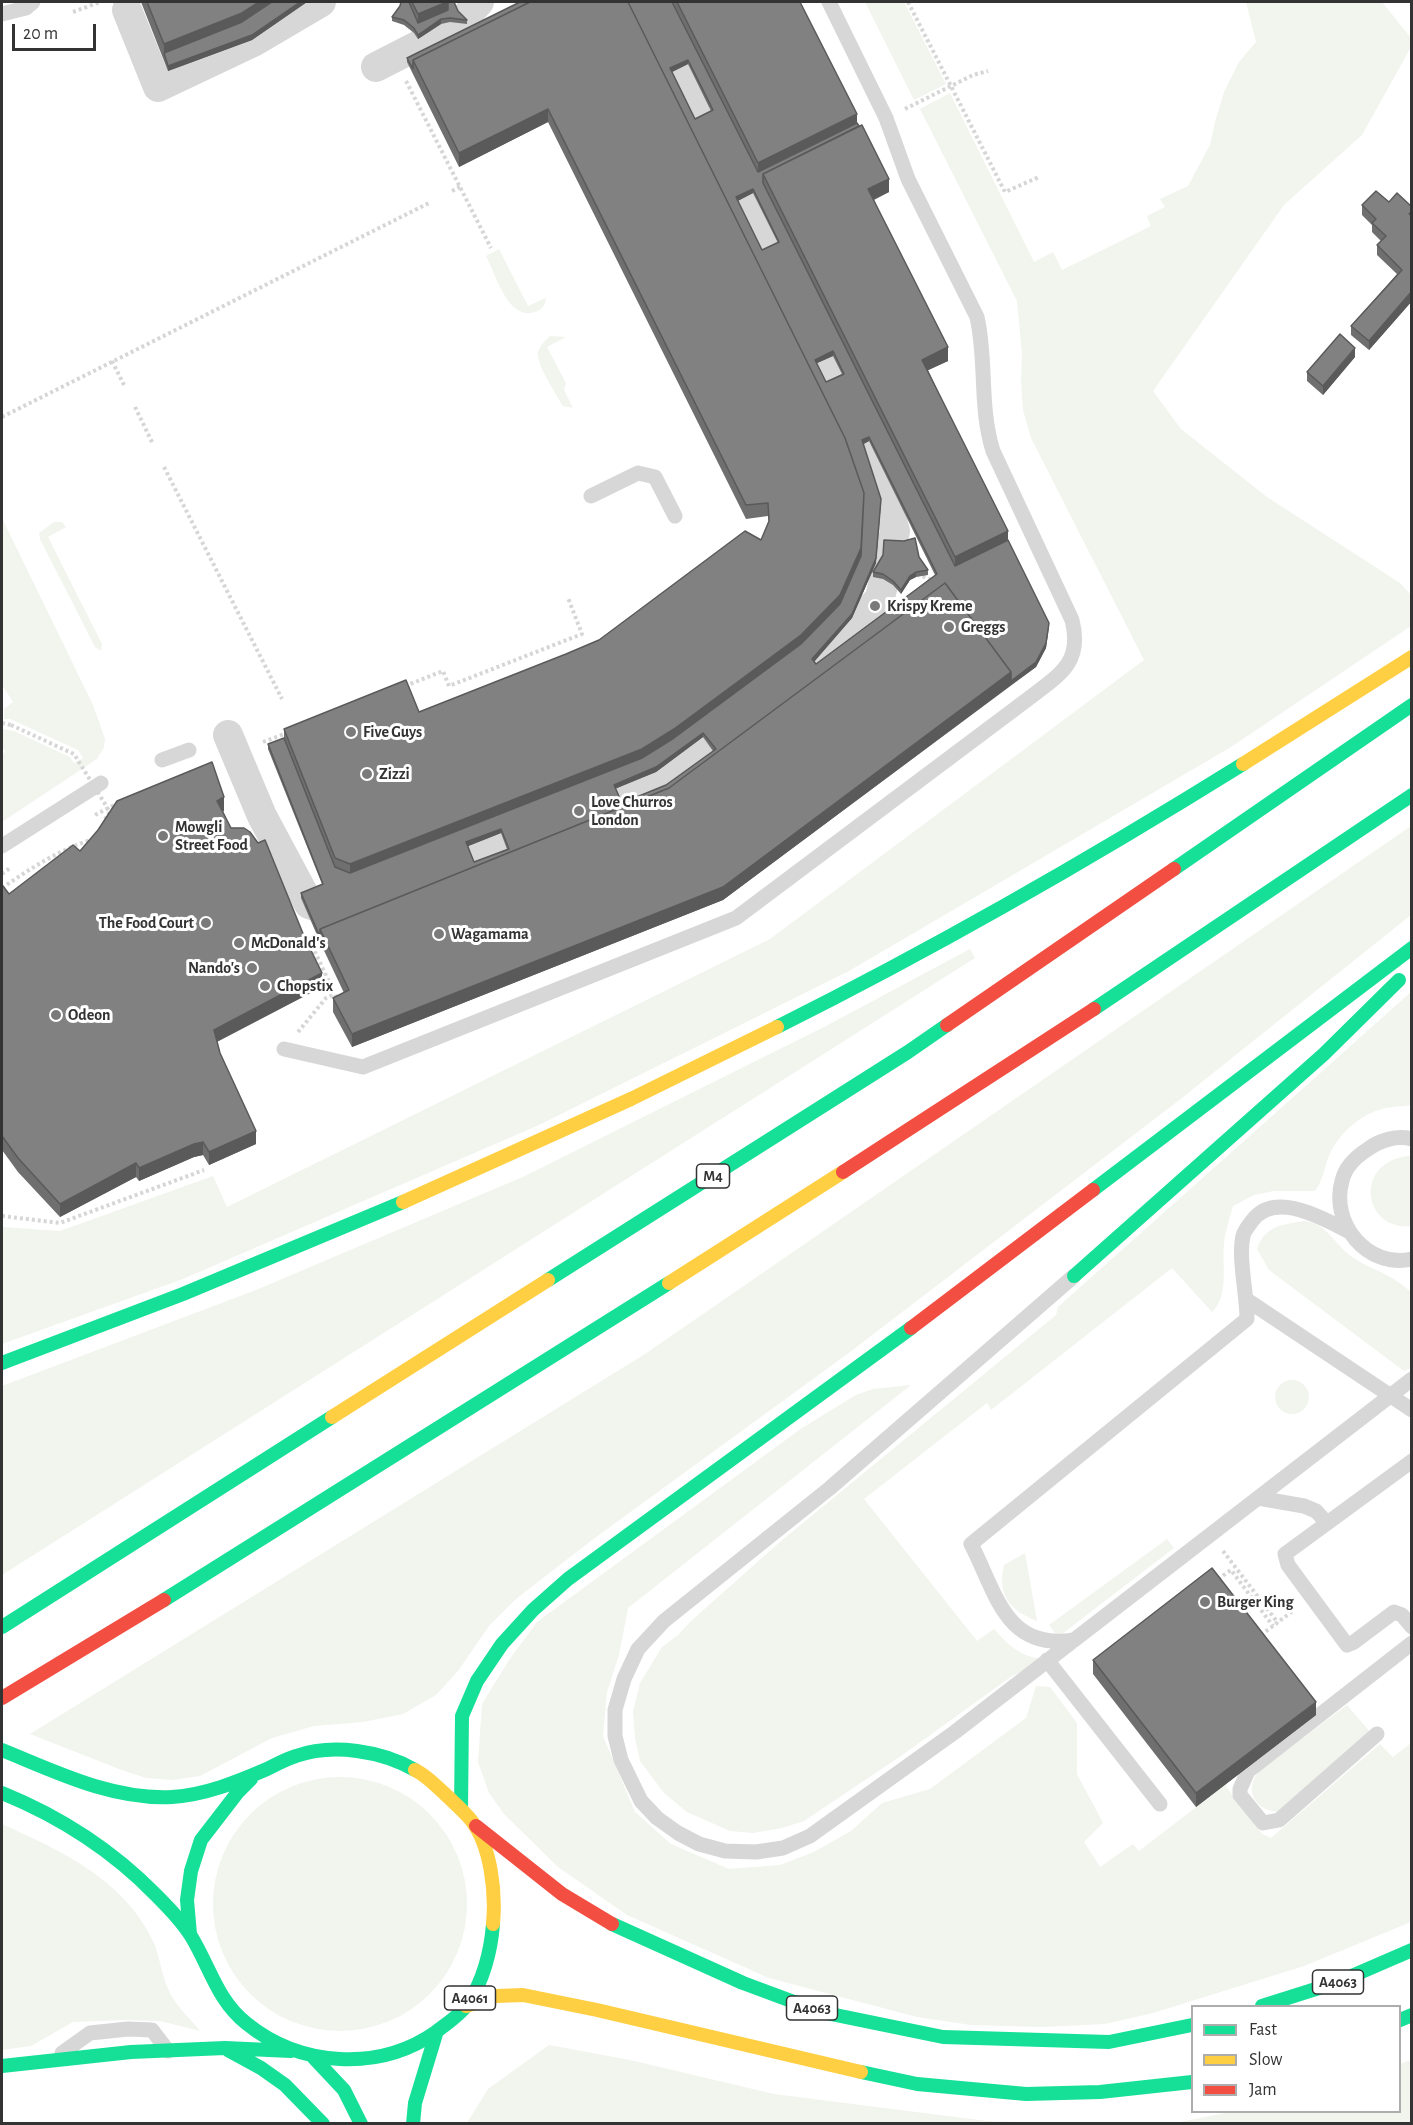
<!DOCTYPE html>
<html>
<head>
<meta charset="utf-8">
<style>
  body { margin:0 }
  #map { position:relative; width:1413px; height:2125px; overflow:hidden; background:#fff; font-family:"Alegreya Sans",sans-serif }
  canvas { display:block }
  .frame { position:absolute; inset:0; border:3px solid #333; pointer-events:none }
  .legend { position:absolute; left:1191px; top:2005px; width:210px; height:108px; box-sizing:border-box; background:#fff; border:2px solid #adadad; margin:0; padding:8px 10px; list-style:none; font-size:18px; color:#333 }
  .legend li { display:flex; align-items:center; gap:12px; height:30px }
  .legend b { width:30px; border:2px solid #adadad }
  .scale { position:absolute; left:12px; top:24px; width:84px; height:27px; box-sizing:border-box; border:3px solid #333; border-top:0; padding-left:8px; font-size:18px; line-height:21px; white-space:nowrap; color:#333; -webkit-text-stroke:4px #fff; paint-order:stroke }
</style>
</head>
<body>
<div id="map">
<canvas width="1413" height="2125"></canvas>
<div class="frame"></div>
<ul class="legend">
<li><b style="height:8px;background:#16e098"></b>Fast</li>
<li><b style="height:8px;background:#ffcf43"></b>Slow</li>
<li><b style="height:8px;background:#f24e42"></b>Jam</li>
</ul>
<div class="scale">20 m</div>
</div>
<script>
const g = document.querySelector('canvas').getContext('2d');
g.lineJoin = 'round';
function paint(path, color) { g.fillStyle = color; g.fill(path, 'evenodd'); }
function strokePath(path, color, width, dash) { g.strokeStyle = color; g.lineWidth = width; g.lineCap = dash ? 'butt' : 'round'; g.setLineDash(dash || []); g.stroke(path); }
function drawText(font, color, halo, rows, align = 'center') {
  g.font = font + ' "Alegreya Sans",sans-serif'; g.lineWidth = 6; g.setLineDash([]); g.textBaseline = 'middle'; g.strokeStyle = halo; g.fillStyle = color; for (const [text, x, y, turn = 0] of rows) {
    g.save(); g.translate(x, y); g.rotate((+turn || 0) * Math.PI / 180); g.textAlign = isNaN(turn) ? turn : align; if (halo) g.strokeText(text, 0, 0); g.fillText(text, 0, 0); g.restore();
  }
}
const green = new Path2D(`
  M865,2H904L946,84L914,100Z
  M1246,2H1382L1411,38V47L1362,135L1284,205L1153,391L1181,429L1267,497L1400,583L1411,595V626L1231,747L849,971L539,1125L183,1279L2,1344V1227L60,1231L213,1176L227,1207L770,939L1144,660L1031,438L1023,410L1021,380L1022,354L1017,301L920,109L950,93L1034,262L1053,252L1062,270L1151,226L1147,216L1165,207L1160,199L1188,186L1210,145L1215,122L1224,92L1239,62L1256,42Z
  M499,249L528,306L546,298C545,305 543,309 535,312C508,321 496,275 486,256Z
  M550,336L566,337L547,347L566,383L564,390L573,408L563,406C556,394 536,364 538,352C540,345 546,340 550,336Z
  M2,518L93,705L105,739L104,747L97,759L2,822V755L5,752L2,746V729L14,731L70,757L74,763L83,758L78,750L10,719H4V709L13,702L2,685Z
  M54,522H62L66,527L48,537L102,644L101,651L95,647L40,539L39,533Z
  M1411,826V915L1178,1101L850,1352L592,1540L516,1599L489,1626L458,1671L436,1695L403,1714L363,1722L314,1726L272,1738L200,1776L172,1780L146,1778L119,1769L30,1734L645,1354Z
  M970,949L975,958L2,1575V1386L256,1290L525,1176L828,1025Z
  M1411,992V1105C1401,1107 1389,1106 1379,1110C1358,1116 1337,1136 1329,1156C1324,1168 1323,1181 1315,1191H1274L1254,1195L1233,1206C1230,1218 1225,1231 1224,1244C1222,1266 1229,1296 1212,1312L1172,1268L991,1410L987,1403L864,1499L977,1641L994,1629C1011,1648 1021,1657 1047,1660L1012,1676L901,1756L804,1821L782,1828L753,1833L730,1831L687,1812L664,1793L640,1761L635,1738L633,1711L640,1683L662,1647L678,1635L691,1621L781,1541L1056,1315L1058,1307Z
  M1408,1156L1412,1157V1226C1364,1232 1352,1163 1408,1156Z
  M1304,1221C1327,1223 1334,1244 1351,1256C1364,1266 1379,1270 1392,1278C1399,1282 1405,1287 1411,1292V1368L1404,1371L1269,1270L1257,1249C1266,1225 1281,1225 1304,1221Z
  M1275 1397a17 17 0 1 1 34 0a17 17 0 1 1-34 0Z
  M911,1385L628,1608L619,1655L607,1692L603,1736L635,1812L671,1844L729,1869L780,1865L814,1852L851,1831L882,1803L930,1789L1026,1718L1036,1686L1050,1687L1077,1723V1774L1103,1823L1084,1842L1100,1867L1133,1844L1139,1851L1225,1785L1262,1834L1271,1838L1380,1744L1393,1757L1411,1743V1922L1304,1966L1153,2013L1105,2024L1043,2027L971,2025L917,2017L769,1978L627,1915L558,1867L504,1814L489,1793L478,1762L482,1704L509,1660L537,1622L802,1428L856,1395L873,1389Z
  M1167,1539L1174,1548L1058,1637L1049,1625Z
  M1025,1553L1037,1621C1010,1610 997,1596 1004,1565Z
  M1347,1705L1370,1732L1284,1811C1258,1815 1241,1791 1260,1770Z
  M213 1904a127 127 0 1 1 254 0a127 127 0 1 1-254 0Z
  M2,1824C59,1850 122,1878 152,1939C160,1955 161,1974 169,1991C175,2005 190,2018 200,2031L160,2021L123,2020L73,2022L31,2046L2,2050Z
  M549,2045L630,2060L774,2094L987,2121L1047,2123H467L488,2089Z
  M1411,2060V2123H1175L1230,2112H1400V2064Z`);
const path = new Path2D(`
  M908,2L1005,192L1039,177
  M73,12L100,2
  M406,81L491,248
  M905,109L973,75L988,71
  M452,191L460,187
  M112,361L124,385
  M135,407L153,444
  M2,417L431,202
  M164,467L282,699
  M917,574L935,581
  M405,686L443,671L449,686L582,634L568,598
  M2,723L11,725
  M263,742L287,733
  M95,815L118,803
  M2,874L10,868
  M2,888C30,869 58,850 91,840
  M307,935L338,1001
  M298,1032L326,998L335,994
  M2,1216L60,1223L204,1170
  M1223,1551L1278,1623
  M1218,1579L1231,1570L1273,1626
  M1261,1635L1294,1610`);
const lane = new Path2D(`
  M2,14L26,8L33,2
  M591,496L638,473L655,477L675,516
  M162,760L189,750
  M2,846L101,783
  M284,1049L363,1067L736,918L1028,699C1059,675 1083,663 1072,620L993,451C979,407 987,361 977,317L908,179L886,118L829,2
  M1412,1139C1397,1135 1380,1140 1368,1149C1357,1156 1345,1167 1342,1181C1330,1223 1367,1269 1412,1259
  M1074,1276L830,1488L664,1621L638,1649L624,1679L615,1710V1736L621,1760L641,1801L657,1818L678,1833L699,1844L725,1851L756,1852L783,1848L810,1836L955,1732L1412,1379
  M1247,1300L1412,1410
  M1412,1461L1285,1554L1288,1565L1347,1645L1354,1642L1394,1612L1402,1615L1412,1627
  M1258,1498L1304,1506L1316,1511L1327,1523
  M1074,1640C1005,1651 996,1592 971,1544L1247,1319C1247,1294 1238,1258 1243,1236C1244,1231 1249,1225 1252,1221C1274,1190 1322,1218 1348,1231
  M1047,1660L1160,1804
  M1377,1734L1279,1820L1263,1823L1240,1795V1789L1248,1771L1412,1643
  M62,2053L90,2033L128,2029L152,2030L168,2051`);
const street = new Path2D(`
  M649,2L787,282
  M127,10L158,87L253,42L321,2
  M376,67L458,25L479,2
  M806,673L834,652L880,598L895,531L875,461L807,322
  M228,735L262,816L309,904L333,912L336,911
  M433,872L661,780L741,721`);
const fast = new Path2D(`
  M1174,869L1412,705
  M1094,1009L1412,795
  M777,1027C937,947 1092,858 1243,764
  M1093,1190L1412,948
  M1074,1276L1324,1054L1399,980
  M548,1280L908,1052L947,1025
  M2,1363L183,1294L403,1202
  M164,1600L669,1283
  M2,1627L332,1417
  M2,1750C56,1772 112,1800 172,1797C205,1795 237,1782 267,1769C277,1764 286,1759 296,1756C333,1743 382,1751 415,1770
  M2,1793C61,1817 111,1849 156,1895C168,1907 182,1921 191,1936C210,1967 217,2000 246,2023C300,2067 379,2072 436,2032C446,2024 459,2016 467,2005C483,1982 491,1951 493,1924
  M461,1809L462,1716L477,1681L502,1644L533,1610L568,1579L911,1328
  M612,1924L743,1983L821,2012L943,2037L1109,2042L1192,2025
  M190,1934L187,1900L191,1871L201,1840L238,1792L251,1779
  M1262,2006L1338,1982L1412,1950
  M1400,2020L1412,2015
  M228,2050L261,2068L285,2085L323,2124
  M313,2057L344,2090L361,2124
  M2,2066L131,2052L225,2048L291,2051
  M861,2072L917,2084L1026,2094L1100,2092L1192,2082
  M413,2124L415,2103L436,2034`);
const slow = new Path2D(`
  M1243,764L1412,657
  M403,1202L631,1099L777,1027
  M669,1283L843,1172
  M332,1417L548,1280
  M415,1770C427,1776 435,1785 444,1793C453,1802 463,1810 471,1820C491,1846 496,1892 493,1924
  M466,2006L496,1996L523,1995L597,2010L861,2072`);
const jam = new Path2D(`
  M947,1025L1174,869
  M843,1172L1094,1009
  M911,1328L1093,1190
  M2,1698L164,1600
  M476,1826L562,1894L612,1924`);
const pathBridge = new Path2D(`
  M11,725L74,754L110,812L105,819`);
const wall = new Path2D(`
  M141,2H307L252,40L168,71Z
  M401,2H454L458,11L467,20V24L450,22L441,24L418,39L414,33L404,25L392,21V17L400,6Z
  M520,2H800L889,192L874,200L948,361L928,370L1049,627L1046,648L1036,667L723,900L352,1047L333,1012V998L344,993L320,942L301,898V893L322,884L268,749V744L284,738V729L419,712L566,654L599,640L761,540L769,522L768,516L746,519L548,122L459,167L407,62V58ZM688,64L711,111L695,119L672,72ZM753,193L778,243L762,250L737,201ZM833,356L842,374L826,382L817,363ZM869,441L935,575L816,664L814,662L852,618L876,563L863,444ZM703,737L713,751L666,785L622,803L615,789L656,772ZM501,833L507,849L474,862L468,846Z
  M1389,202L1412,207V301L1369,350L1351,335V326L1397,274L1377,255V245L1381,241L1372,232V225L1362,215V205Z
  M1355,357L1323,395L1307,381V372Z
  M919,557L928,570V575L916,577L910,580L901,594L893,585L883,579L873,577V572Z
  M223,811L231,828L322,987L217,1042L220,1053L256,1144L209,1165L203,1155L194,1157L139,1181L136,1177L60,1217L18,1172L2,1150V886L9,894L80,851L224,811Z
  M1093,1660L1316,1715L1196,1807L1093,1674Z`);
const shadedWall = new Path2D(`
  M259,2H279L242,26L164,53V44Z
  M300,2H307L252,40L168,71V66Z
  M447,2H448V14L418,27V14Z
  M441,19V24L418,39V35Z
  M688,60V64L670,73V68Z
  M548,109V122L459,167V153Z
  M857,114V127L758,177V163Z
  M889,179V192L868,202V189Z
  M753,189V193L736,202V197Z
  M1412,291V301L1369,350V341Z
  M948,347V361L922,373V360Z
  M1355,348V357L1323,395V386Z
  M833,351V356L815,364V360Z
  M869,437V441L862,445V440Z
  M864,493L861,561L840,609L801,648L642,763L350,877V864Z
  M881,503L876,563L852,618L812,664V659L852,614Z
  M1008,531V545L955,571V557Z
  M916,572V577L910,580L901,594V590L910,576Z
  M1049,623L1046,648L1036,667L1011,685V681Z
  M1011,672V685L723,900L352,1047V1034Z
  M703,733V737L656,772L614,789V785Z
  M224,797V811L217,814V801Z
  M501,829V833L466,847V842Z
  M322,973V987L214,1043V1030Z
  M256,1131V1144L209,1165V1152Z
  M203,1142V1155L194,1157L139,1181V1168L194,1144Z
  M136,1163V1177L60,1217V1204Z
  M1316,1702V1715L1196,1807V1793Z`);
const building = new Path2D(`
  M147,2H259L242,13L164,44Z
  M272,2H300L252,35L168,66L164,53L242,22Z
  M401,2H409L418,23L448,10V2H454L458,11L467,20L450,18L441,19L418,35L414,28L404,20L392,17L400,6Z
  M412,2H447L418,14Z
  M520,2H530L413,60V69L407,58Z
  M530,2H628L845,438L864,493L861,548L840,595L801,635L674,729L642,749L350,864L335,858L284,729L406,680L419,712L566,654L599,640L745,531L761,540L769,521L768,503L746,505L548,109L459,153L413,60Z
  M628,2H672L758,172L857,123L859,126L763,174V183L955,566L1008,540L1049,623L1046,643L1036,662L1011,681V672L945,583L669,788L320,929V937L301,893L323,884L268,744L284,738L335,867L350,873L642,758L674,738L801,644L840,604L861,556L864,493L845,438ZM688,60L713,110L695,119L670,68ZM753,189L779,242L762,250L736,197ZM833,351L844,374L826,382L815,360ZM869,437L937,574L816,664L812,659L852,614L876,558L881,499L862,440ZM703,733L716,749L666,785L622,803L614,785L656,767ZM501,829L509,849L474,862L466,842Z
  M677,2H800L857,114L758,163Z
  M862,125L889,179L868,189L948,347L922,360L1008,531L955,557L763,174Z
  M1376,191L1389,202L1397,193L1412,207V211L1409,214L1412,216V291L1369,341L1351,326L1402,270L1377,245L1386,236L1372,223L1376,219L1362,205Z
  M1340,334L1355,348L1323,386L1307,372Z
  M915,538L919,557L928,570L916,572L910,576L901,590L893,581L883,574L873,572L883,555L884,540L904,541Z
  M945,583L1011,672L723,887L352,1034L333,998L349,990L320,929L669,788Z
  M212,762L224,797L217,801L231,828H244L250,832L258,843L265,840L304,936L322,973L214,1030L220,1053L256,1131L209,1152L203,1142L194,1144L139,1168L136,1163L60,1204L18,1158L2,1136V886H3L9,894L73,845L80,851L98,830L117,801Z
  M1212,1568L1316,1702L1196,1793L1093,1660Z`);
const markers = [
  [875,606,6,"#7a7a7a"],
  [949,627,6,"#7a7a7a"],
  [351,732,6,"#7a7a7a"],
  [367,774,6,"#7a7a7a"],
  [579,811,6,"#7a7a7a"],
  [163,836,6,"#7a7a7a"],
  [206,923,6,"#7a7a7a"],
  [439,934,6,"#7a7a7a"],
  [239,943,6,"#7a7a7a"],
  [252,968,6,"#7a7a7a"],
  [265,986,6,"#7a7a7a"],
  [56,1015,6,"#7a7a7a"],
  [1205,1602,6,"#7a7a7a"]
];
const shields = [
  [713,1176,33],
  [1338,1982,51],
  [470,1998,51],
  [812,2008,51]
];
const shieldNames = [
  ["M4",713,1176],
  ["A4063",1338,1982],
  ["A4061",470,1998],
  ["A4063",812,2008]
];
const poiNames = [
  ["Krispy Kreme",887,606],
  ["Greggs",961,627],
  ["Five Guys",363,732],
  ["Zizzi",379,774],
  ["Love Churros",591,802],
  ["London",591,820],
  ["Mowgli",175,827],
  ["Street Food",175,845],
  ["The Food Court",194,923,"right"],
  ["Wagamama",451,934],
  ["McDonald's",251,943],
  ["Nando's",240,968,"right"],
  ["Chopstix",277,986],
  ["Odeon",68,1015],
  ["Burger King",1217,1602]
];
paint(green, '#f1f5ed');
strokePath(path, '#d6d6d6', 4, [3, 3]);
strokePath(lane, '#d7d7d7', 15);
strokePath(street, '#d7d7d7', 30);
strokePath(fast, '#16e098', 14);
strokePath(slow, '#ffcf43', 14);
strokePath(jam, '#f24e42', 14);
strokePath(pathBridge, '#d6d6d6', 4, [3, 3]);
paint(wall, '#6f6f6f');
paint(shadedWall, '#5a5a5a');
paint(building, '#818181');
strokePath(building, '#5a5a5a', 1.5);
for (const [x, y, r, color] of markers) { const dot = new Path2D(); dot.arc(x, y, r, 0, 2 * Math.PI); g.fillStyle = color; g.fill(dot); strokePath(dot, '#fff', 2); }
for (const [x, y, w] of shields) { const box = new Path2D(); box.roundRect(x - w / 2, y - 12, w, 24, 4.5); g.fillStyle = '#fff'; g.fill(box); strokePath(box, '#333', 1.5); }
drawText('bold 15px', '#333', null, shieldNames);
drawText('bold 16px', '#333', '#fff', poiNames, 'left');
</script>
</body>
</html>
